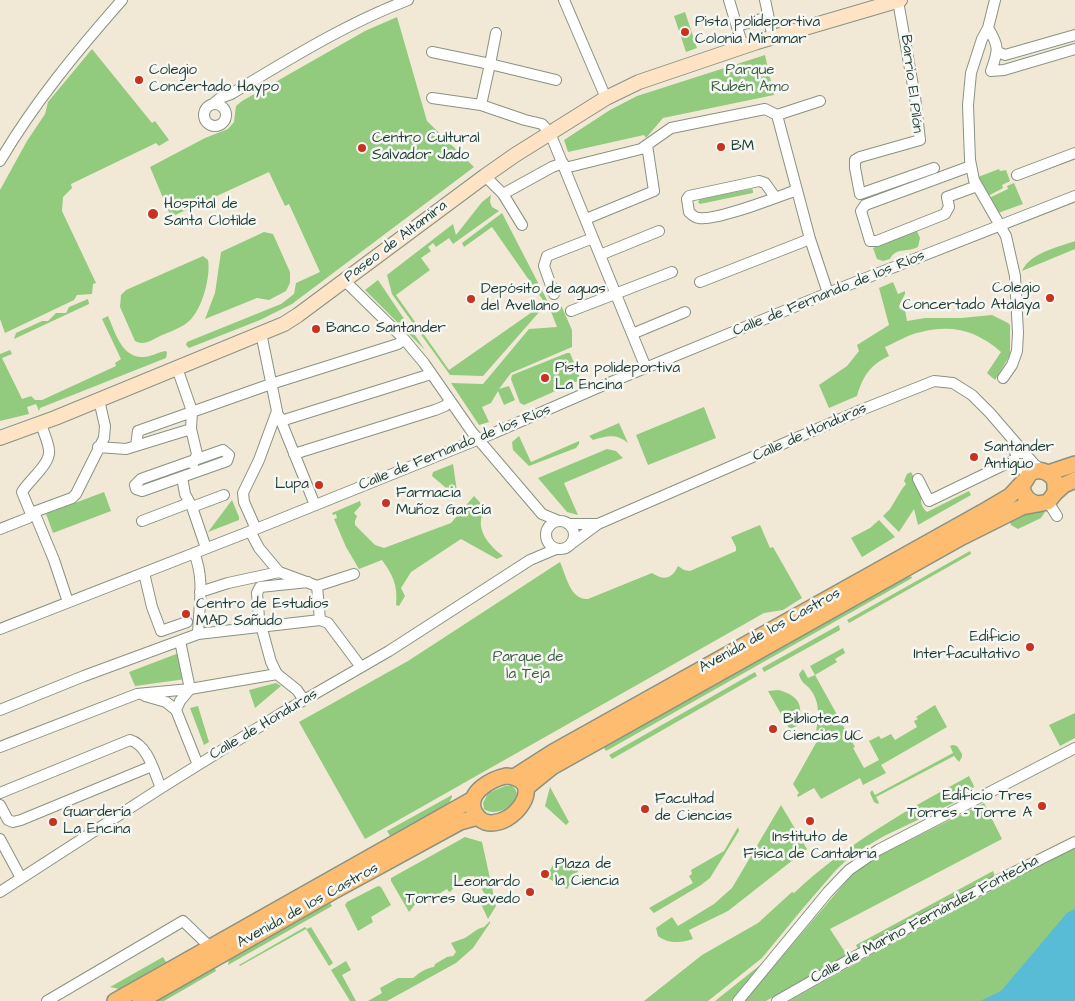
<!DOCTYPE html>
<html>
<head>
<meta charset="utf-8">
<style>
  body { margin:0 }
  canvas { display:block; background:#f1e9d5 }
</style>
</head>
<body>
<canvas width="1075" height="1001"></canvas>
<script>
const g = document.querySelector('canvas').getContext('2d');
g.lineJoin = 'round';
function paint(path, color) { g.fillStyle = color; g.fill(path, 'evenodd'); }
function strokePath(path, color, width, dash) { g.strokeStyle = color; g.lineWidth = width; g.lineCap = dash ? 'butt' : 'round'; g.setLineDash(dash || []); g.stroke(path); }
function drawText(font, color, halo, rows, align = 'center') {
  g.font = font + ' "Architects Daughter",sans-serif'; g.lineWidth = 5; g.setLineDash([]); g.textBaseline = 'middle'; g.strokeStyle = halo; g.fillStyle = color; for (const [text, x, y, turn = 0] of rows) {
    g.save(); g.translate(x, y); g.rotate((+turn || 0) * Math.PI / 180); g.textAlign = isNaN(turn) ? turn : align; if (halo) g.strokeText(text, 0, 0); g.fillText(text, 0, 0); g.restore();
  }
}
const green = new Path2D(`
  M685,12L697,48L686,52L674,16Z
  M397,17L427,121L474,167L292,304L260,320L189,348L186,345L187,342L281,304L294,294L296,283L320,272L289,204L285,206L269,172L171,217L150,167L205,138L228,129L234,122L236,106L242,101L365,31Z
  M92,49L152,123L155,121L169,140L159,146L156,143L71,184L72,188L63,197L62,211L96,283L93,284L92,294L77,295L74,300L5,333L0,319V190L27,141L45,114L48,102Z
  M765,55L774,95L663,118L646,138L644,135L568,152L564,140L610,110L637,96Z
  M999,169L1000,171L1006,170L1010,181L1002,185L1003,188L988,196L978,177Z
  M1014,183L1023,204L998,213L989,198L1008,189L1007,186Z
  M751,189L753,190V193L700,204L698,202L700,199Z
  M491,195L490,202L492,207L499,211L453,244L449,238L436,247L433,243L428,247L431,251L421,258L430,270L396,295L449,370L545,303L492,227L464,247L462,243L502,213L548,302L483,376L450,375L392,294L387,275L453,224L456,235L482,202Z
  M917,231L920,238L918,247C906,253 896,247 890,259L883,261L877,259L873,248Z
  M264,232L273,234L290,272V283L286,291L269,300L257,298L205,319L215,293L221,252Z
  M1075,241V249L1022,271C1030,253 1058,247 1075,241Z
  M203,256L208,260C211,276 202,311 188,322C181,328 169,332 160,336C152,340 144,346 135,341L120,307L121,295L126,290Z
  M378,280L425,350L365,290Z
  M893,282L898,294L905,291V294L899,306L900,309L905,310L907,321L925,318H961L992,315L1008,323L1010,325V355L995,380L987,373L1001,352C977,331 953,324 921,332C909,334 897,342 885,347L889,356C870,365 863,376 857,396L829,408L819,385L847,366L859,351L857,345L889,325L879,288Z
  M88,299L89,304L14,339L16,333L42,321H48L56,313H66L69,307Z
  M554,303L561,305L572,330V347L511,373L499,389L509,386L515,400L504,405L498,391L491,403L482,407L489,422L479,425L451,383L483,384L529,329L557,327L550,309Z
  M108,316C115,332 122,358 143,357C151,357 158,352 166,351L167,353L166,358L40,408L39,411L36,404L27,407L29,414L0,421V354L10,350L12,354L2,358L22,399L31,396L35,400H42L116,366L115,363L121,359L102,319Z
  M567,353H570L580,378L578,381L524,405L520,403L511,379L512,375Z
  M704,407L716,438L648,465L636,435Z
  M619,423L628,443C616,433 606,436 593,440L589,436Z
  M519,436L531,462L579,441V444L576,448L529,466L513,450L512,442Z
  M607,449L616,451L623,458L564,483L578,515L567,512L538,478Z
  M453,464L458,498L432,476L433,472Z
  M911,472L922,494C920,501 921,507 927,512L969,491L971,495L918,525L914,509L899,532L883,516L890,509L902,489L906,484L904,481L907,474Z
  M104,492L111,511L53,533L46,514Z
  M474,496L486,509C472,526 489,546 503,556L497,559L461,539L411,572L401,588L405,596L399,606L396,605C398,586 393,575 382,560L359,569L346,547L334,519L337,518L336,514L333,515L332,513L360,501L361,505L354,513L357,516L355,521V525L375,545L384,548L451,523Z
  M232,500L239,517V520L208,532Z
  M1031,512H1045L1041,518L1018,529L1011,525L1009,519Z
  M879,520L895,537L862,557L851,538L870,528Z
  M760,525L770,548L773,547L802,598L783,610L764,613L365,839L299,722L408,661L560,562C566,575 570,600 588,599L652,573C664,581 672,579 678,566L684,570L690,571L736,551V547L731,537Z
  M970,551L971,554L849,623L847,620Z
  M905,575L906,578L911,576L912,578L606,751L603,746Z
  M839,625L840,630L764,672L762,668Z
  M843,648L845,653L835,659L837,662L815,675L855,747L853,748L864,768L879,760L869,741L879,736L881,739L891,734L895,740L917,727L914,721L918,719L916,717L935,705L947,727L881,765L886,773L863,785L860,778L821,799L814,788L798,797L797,795L799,793L793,784L821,734L816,731C819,717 820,701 810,689C805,683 801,683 799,674L803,669L808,678L815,675L810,666Z
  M179,653L186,679L135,686L129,672Z
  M755,672L757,676L612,759L609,755Z
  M276,683L281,686L255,708L249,690Z
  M779,690C799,696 804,705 798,725L790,730L768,691Z
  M198,706L209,742L204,745L190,708Z
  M1075,713V738L1060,746L1049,725Z
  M953,745L957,746L962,754V757L959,762L954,756L876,797L879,803L878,804L874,802L870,793L872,790L875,795L953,753L950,746Z
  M969,776L974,786L972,792L968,796L884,836L852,855L836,870L804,907L762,958L708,1001H644L702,955L758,923L792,892L794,893C846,844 907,810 969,776Z
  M505,786H512C529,798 498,820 484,809L483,803L488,793Z
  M550,787L569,822L566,825L545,806Z
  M452,795V797L449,803L390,836L387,831Z
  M984,803L1002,839L830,929L847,955L766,1001H744L855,871L878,856Z
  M781,805L807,849L728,911L689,930L693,939C681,943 668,944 658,936L656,928L672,917L678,926L714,904L732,888Z
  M738,827L739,831L710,878L701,885L654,913L649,908L693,883L689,876L692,874L691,870L724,851Z
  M465,837L482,842L496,906L488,919L481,904L487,898L474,876L463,877L451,891L449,892L447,889L437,895L438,898L436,899L417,902L409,912L391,881V878Z
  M1075,847V1001H789L894,942Z
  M559,855L580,868L567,889L546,877Z
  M993,871L995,876L858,949L856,945Z
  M378,886L381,887L391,905L371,917L373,922L358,931L345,905L347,902Z
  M329,901L332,906L228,965L229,959Z
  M490,921V923L473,948L456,963L387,1001H368L382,993L380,988L398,978H413C419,973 426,968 434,967L435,964L447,957L453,956L456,952L451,943L465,938L478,929L484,927Z
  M305,927L307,929L311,927L333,963L329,966L306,929L240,966L239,965Z
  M163,957L166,962L119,989L110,987Z
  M346,961L351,970L342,975L356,1001H350L331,970Z
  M764,962L731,1001H715Z
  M214,966L216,971L164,1001H151Z`);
const water = new Path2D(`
  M1075,909V1001H980L1001,991L1067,913Z`);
const minor = new Path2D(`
  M564,0L606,98
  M729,0L743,47
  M765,0L773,38
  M995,0L988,28L982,39L971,73L968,105L970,160L974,180L1006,236L1015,276L1018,333L1017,351L1012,365L1003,378
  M898,1L915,97L920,140L860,157L855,160V168L860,194L934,168
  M737,26L768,17
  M988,28C1000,47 998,51 991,71L1004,70L1075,49
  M432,52L490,64L496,33
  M998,52L1005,55L1075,35
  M556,80L490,64L481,105L525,120L542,124L550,133L646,368
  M432,98L481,105
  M213,104L220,98L231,94C288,60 345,24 408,0
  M204 115a11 11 0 1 1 22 0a11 11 0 1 1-22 0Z
  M777,115L810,239L828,293
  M0,161C34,103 78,50 122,0
  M971,166L865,205L861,211L870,241H877L945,214L949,207L947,197L977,186
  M565,168L641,149L671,128L765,109L777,115L820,101
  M1017,175L1075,153
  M485,176L503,194L522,225
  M503,194L552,167L563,163
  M775,197L765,183L759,181L689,196L687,199L689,212C692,215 695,218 699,218C717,221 777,197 797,190
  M586,219L654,191L647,145
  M600,255L659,231
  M344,280L404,339L424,363L472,432L542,514L559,521
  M700,282L810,239
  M554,294L544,266L547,256L593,238
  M571,311L672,272
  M632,334L685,312
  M177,368L192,411L191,429L197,454L193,464
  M279,416L315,505
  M281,421L431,374
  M136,446L138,431L271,384L398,344L404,339
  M98,447L126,449L191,429
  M223,450L229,455L227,461L142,491L136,489L135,485L141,479Z
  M1015,452L1026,476
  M294,454L435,410L445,406L450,401
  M182,477L185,494L192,507L206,548
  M918,479L929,501L1018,458
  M1048,502L1057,516
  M192,507L224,495
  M34,512L54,560L68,602
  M31,514L22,492C29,480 51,464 49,450C48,441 43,432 41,423
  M142,521L189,503
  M546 535a14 14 0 1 1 28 0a14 14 0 1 1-28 0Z
  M568,524H598
  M0,529L28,518L34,512L72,498L76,494L104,438L105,426L99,400
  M256,529L244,502L243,493L259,460L277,411L261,333
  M250,531L259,548L279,572L317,586L320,620
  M571,544L598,524L861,410L934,381L953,383L972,395L990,413L1034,464L1042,470
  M194,553C205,579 199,605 198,634
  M144,573L152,607L161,631L187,622
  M317,586L354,574
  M200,592L228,583L279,572
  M0,629L256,529L494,433L604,385L828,293L1075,196
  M180,641L190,689
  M145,696L166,702L176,710L198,765
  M304,700L297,690L277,674L271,662L259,618L257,593L260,587L308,582
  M0,710L84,676L198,634L320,620L328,623L361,667
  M176,710L180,701L190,689
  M0,747L137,694L190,689L277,674
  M0,793L130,740C148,745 154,772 161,788
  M0,805L8,820L13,822L21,820L152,766
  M0,839L21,878
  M0,892L161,788L280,714L389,651L530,560L556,549
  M47,1001L183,921L210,947
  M738,1001L828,892L849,870L878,850L1075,748
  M777,1001C875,944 974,891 1075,842`);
const secondary = new Path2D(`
  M0,438L55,418L284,324L298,315L485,176L515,155L606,98L639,82L757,42L900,0`);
const primary = new Path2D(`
  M1048,473L1075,464
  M1055,493L1064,485L1075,480
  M506,776C549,779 514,830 485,822C480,820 476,815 474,811C466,792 492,779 506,776Z
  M514,777L553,752L988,509L1010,496L1023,482
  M526,788L552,767L962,537L1022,507L1048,502L1055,493V481C1049,471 1040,468 1030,473L1022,486C1023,496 1028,502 1038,504
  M115,1001L473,799
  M140,1001L332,892L460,822L478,817`);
const markers = [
  [685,32,5,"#c8321e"],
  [139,80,5,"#c8321e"],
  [721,147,5,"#c8321e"],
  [362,148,5,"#c8321e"],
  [153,214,6,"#c8321e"],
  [1050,298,5,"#c8321e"],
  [471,299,5,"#c8321e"],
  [316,329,5,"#c8321e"],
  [545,378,5,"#c8321e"],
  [974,457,5,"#c8321e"],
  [319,485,5,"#c8321e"],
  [386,503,5,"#c8321e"],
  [186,614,5,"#c8321e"],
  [1030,647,5,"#c8321e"],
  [773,729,5,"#c8321e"],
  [1042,806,5,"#c8321e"],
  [645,809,5,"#c8321e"],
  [810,821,5,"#c8321e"],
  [53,822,5,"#c8321e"],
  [545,874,5,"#c8321e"],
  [530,892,5,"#c8321e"]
];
const poiNames = [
  ["Pista polideportiva",695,23],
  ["Colonia Miramar",695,40],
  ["Colegio",149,71],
  ["Concertado Haypo",149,88],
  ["Centro Cultural",372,139],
  ["Salvador Jado",372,156],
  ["BM",731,147],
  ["Hospital de",164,205],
  ["Santa Clotilde",164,222],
  ["Colegio",1040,289,"right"],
  ["Concertado Atalaya",1040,306,"right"],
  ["Depósito de aguas",481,290],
  ["del Avellano",481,307],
  ["Banco Santander",326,329],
  ["Pista polideportiva",555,369],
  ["La Encina",555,386],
  ["Santander",984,448],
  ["Antigüo",984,465],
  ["Lupa",309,485,"right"],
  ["Farmacia",396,494],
  ["Muñoz García",396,511],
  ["Centro de Estudios",196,605],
  ["MAD Sañudo",196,622],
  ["Edificio",1020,638,"right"],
  ["Interfacultativo",1020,655,"right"],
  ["Biblioteca",783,720],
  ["Ciencias UC",783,737],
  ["Edificio Tres",1032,797,"right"],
  ["Torres - Torre A",1032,814,"right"],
  ["Facultad",655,800],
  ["de Ciencias",655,817],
  ["Guardería",63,813],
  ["La Encina",63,830],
  ["Instituto de",810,838,"center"],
  ["Física de Cantabria",810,855,"center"],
  ["Plaza de",555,865],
  ["la Ciencia",555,882],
  ["Leonardo",520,883,"right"],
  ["Torres Quevedo",520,900,"right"]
];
const parkNames = [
  ["Parque",750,71],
  ["Rubén Amo",750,88],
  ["Parque de",528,658],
  ["la Teja",528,675]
];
const streetNames = [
  ["Barrio El Pilón",911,84,83],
  ["Paseo de Altamira",396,242,-37],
  ["Calle de Fernando de los Ríos",829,294,-22],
  ["Calle de Honduras",810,433,-24],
  ["Calle de Fernando de los Ríos",455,448,-22],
  ["Avenida de los Castros",770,631,-29],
  ["Calle de Honduras",264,725,-31],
  ["Avenida de los Castros",308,906,-29],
  ["Calle de Marino Fernández Fontecha",925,920,-28]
];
paint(green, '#92cb7e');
paint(water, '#59bcd7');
strokePath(minor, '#889384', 12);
strokePath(secondary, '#889384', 16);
strokePath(primary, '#889384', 18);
strokePath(minor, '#fff', 10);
strokePath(secondary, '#fee4c5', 14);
strokePath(primary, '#fdbc6f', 15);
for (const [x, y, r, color] of markers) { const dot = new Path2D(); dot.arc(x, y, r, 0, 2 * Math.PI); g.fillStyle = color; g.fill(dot); strokePath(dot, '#f6f6f2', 2); }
drawText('15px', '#1f3d34', '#f6f6f2', poiNames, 'left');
drawText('15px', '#3c6046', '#f6f6f2', parkNames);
drawText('15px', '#1f3d34', '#f6f6f2', streetNames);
</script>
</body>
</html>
